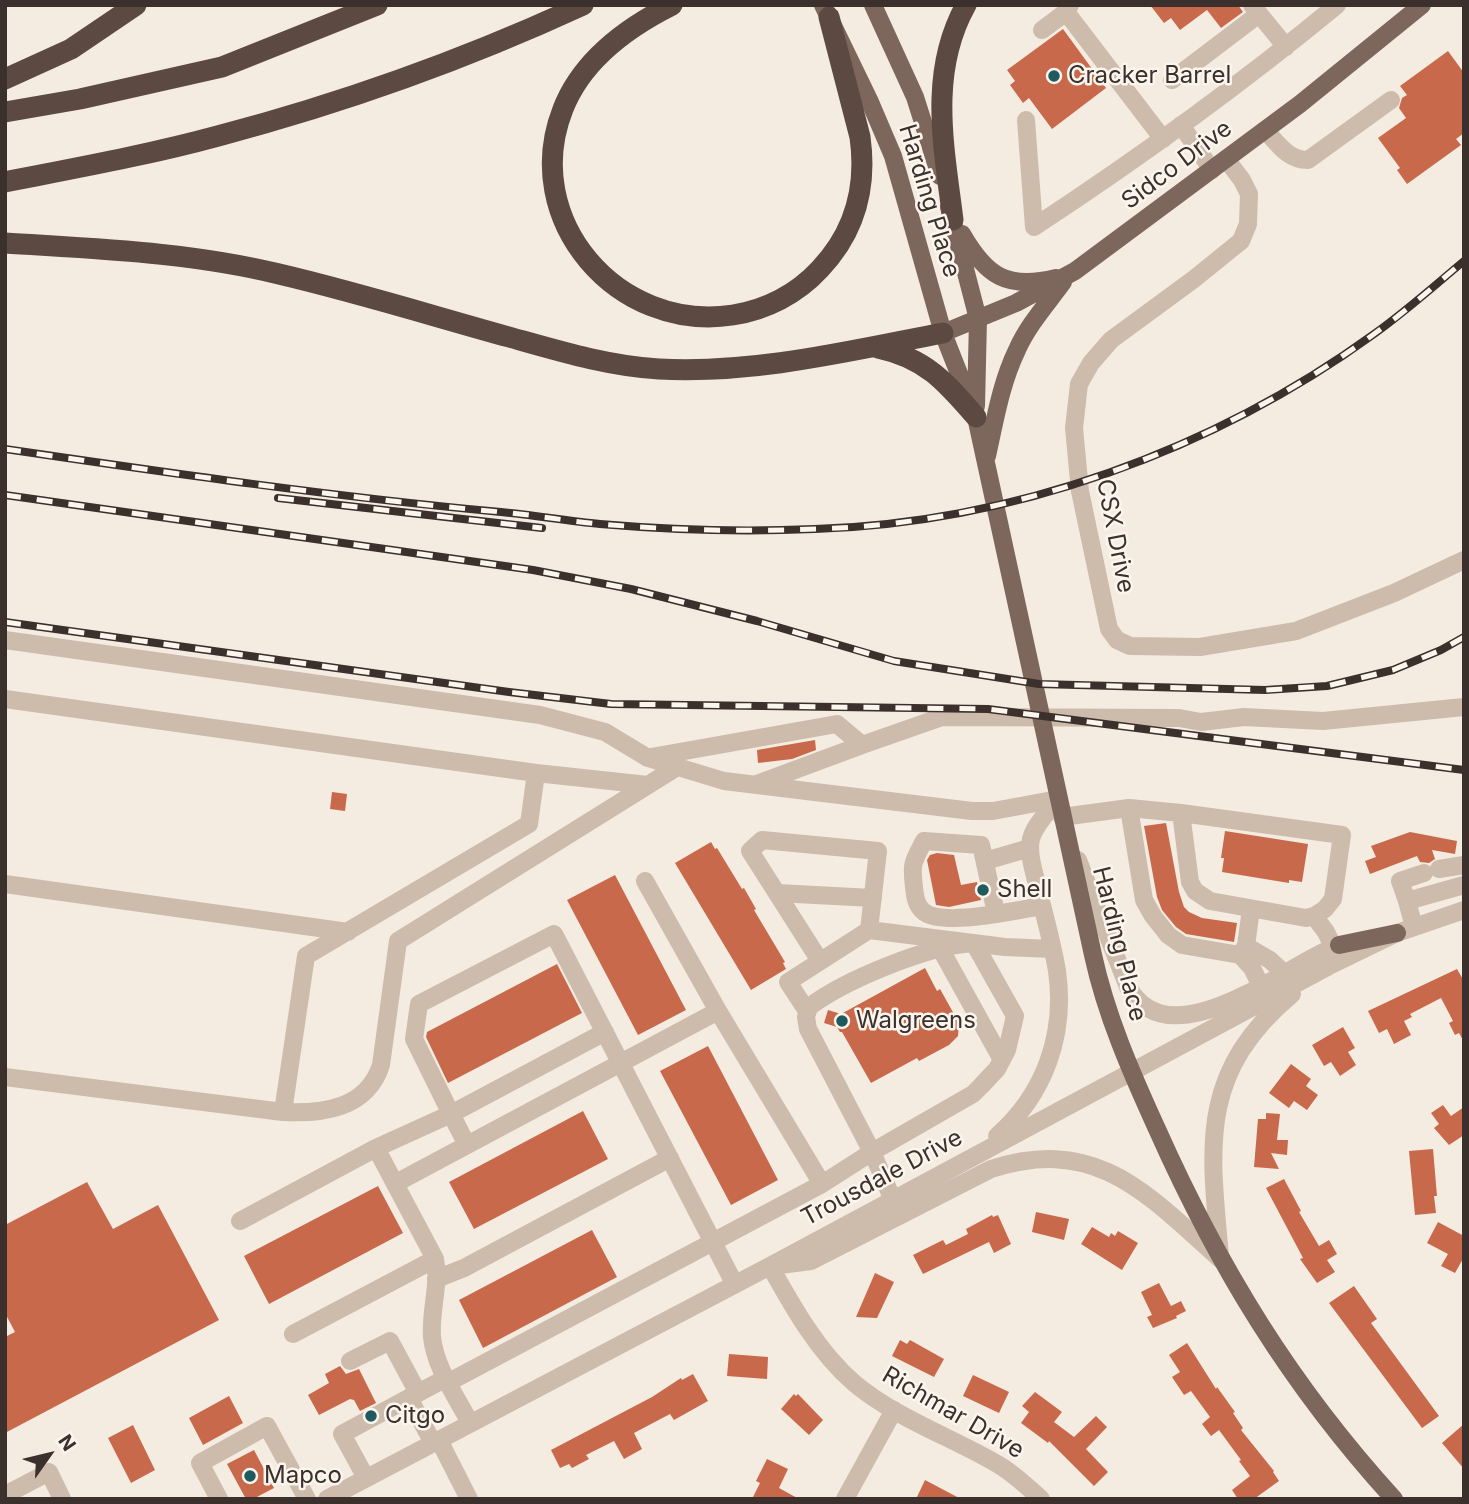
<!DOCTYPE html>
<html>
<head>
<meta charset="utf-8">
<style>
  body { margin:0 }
  #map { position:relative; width:1469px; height:1504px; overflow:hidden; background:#f4ebe1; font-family:Inter,sans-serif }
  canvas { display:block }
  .frame { position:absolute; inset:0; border:7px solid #3b302b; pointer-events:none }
  .north { position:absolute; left:14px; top:1420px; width:70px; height:70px; -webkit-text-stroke:5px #fbf5ee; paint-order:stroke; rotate:56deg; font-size:19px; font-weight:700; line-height:28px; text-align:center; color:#3b302b }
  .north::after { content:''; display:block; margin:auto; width:24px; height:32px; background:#3b302b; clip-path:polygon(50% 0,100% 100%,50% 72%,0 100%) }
</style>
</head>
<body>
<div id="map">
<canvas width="1469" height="1504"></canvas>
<div class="frame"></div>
<div class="north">N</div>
</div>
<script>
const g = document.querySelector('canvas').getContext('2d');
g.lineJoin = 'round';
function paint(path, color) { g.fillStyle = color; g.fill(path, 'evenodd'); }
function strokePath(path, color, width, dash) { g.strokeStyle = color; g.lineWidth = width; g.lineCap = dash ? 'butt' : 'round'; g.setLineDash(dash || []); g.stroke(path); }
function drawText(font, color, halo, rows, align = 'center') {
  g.font = font + ' Inter,sans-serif'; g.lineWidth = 5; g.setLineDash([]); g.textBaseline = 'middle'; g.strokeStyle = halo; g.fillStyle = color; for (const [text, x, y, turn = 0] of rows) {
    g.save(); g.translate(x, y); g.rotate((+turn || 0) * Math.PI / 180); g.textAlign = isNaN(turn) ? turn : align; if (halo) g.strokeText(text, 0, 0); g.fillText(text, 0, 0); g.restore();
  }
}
const building = new Path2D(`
  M1150,5H1238L1243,12L1221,28L1207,10L1180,30L1171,18L1164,23Z
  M1063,29L1106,88L1052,129L1029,98L1023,103L1010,85L1015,81L1007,70Z
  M1448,51L1464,73V133L1456,139L1461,145L1407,184L1397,170L1400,168L1378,138L1406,118L1399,108L1402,98L1407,95L1400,86Z
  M815,740L816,750L792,759L758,763L757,750Z
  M332,792L347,794L345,811L330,809Z
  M1166,823L1179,892L1184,907L1189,912L1202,918L1237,923L1234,942L1186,934L1176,927L1162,910L1157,897L1144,826Z
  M1225,831L1308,844L1302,882L1289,880V883L1222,872L1224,858H1221Z
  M1410,832L1457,841L1455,854L1432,850L1435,859L1429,863L1420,862L1417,856L1370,874L1365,861L1376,857L1371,846Z
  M711,842L715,849L717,848L742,889L744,888L756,909L754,910L785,962L783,963L786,969L751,990L675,863Z
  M937,853L954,855L961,885L977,882L981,900L949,907L936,905L927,860L930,855Z
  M615,875L686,1010L638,1035L567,900Z
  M557,964L582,1013L448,1083L426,1037L427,1032Z
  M925,968L937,991L940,989L959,1023L958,1036L949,1045L919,1061L917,1058L871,1083L842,1032H840L837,1027L824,1023L828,1010L841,1014Z
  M1457,969L1464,981V1042L1459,1033L1455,1035L1449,1023L1453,1021L1441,998L1410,1014L1412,1017L1404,1021L1411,1035L1394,1044L1387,1029L1379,1033L1368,1011Z
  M1343,1027L1355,1048L1348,1052L1356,1065L1340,1076L1331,1062L1324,1066L1312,1045Z
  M708,1046L778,1180L731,1205L660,1071Z
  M1291,1064L1311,1079L1306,1086L1318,1095L1307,1110L1294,1101L1289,1108L1269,1093Z
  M1443,1105L1451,1116L1464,1107V1135L1449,1145L1434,1128L1439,1124L1431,1113Z
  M583,1111L608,1159L474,1229L449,1182Z
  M1266,1113L1280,1114L1277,1140H1288L1287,1155L1271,1153L1279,1169L1254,1167L1258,1119H1266Z
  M1433,1149L1437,1196H1434L1436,1213L1415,1215L1409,1151Z
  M1284,1179L1301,1211L1299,1212L1319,1246L1329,1240L1337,1254L1327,1260L1335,1272L1317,1283L1300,1259L1303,1258L1266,1188Z
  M87,1182L113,1229L158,1205L219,1320L5,1433V1337L15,1332L5,1313V1225Z
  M378,1186L403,1233L269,1304L244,1256Z
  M1036,1212L1069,1219L1064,1240L1032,1232Z
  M992,1215L993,1217L998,1215L1011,1244L994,1253L989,1242L923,1274L913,1255L943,1240L946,1245L968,1234L966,1229Z
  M1438,1222L1464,1236V1257L1455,1273L1441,1266L1448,1254L1427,1243Z
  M1092,1227L1109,1237L1111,1233L1115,1236L1118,1231L1138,1243L1122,1270L1081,1244Z
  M592,1230L617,1277L483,1348L459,1300Z
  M875,1273L894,1282L877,1318L856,1317Z
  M1159,1283L1171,1306L1181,1301L1186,1311L1176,1316L1177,1318L1153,1328L1147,1317L1152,1315L1141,1292Z
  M1354,1286L1377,1319L1371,1323L1439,1416L1422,1428L1329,1303Z
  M900,1340L907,1344L910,1340L944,1359L934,1377L892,1356Z
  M1187,1343L1216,1389L1217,1387L1235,1412L1233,1413L1243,1428L1241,1430L1274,1471L1273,1472L1279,1481L1254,1499H1238L1232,1490L1250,1476L1239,1461L1241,1460L1219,1430L1211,1436L1202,1424L1210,1417L1191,1391L1184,1395L1172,1377L1180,1372L1169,1355Z
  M729,1354L768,1357L767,1379L727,1376Z
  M340,1366L346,1374L359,1369L376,1403L360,1411L354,1400L350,1399L319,1415L308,1395L329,1383L325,1374Z
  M693,1374L708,1401L674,1420L670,1414L634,1433L642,1449L624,1459L614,1441L586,1455L589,1459L572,1468L569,1464L560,1468L551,1450L652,1397L681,1378L682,1380Z
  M973,1375L1009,1392L999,1413L963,1396Z
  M1035,1392L1062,1412L1054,1422L1074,1437L1096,1416L1107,1427L1086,1449L1108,1472L1094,1486L1049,1441L1048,1443L1021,1423L1029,1412L1022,1406Z
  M794,1394L796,1396L798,1394L823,1420L809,1435L781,1409Z
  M229,1396L243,1423L203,1445L189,1418Z
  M1464,1424V1469L1442,1443Z
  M133,1425L155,1470L131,1483L108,1438Z
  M254,1450L274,1488L253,1499H246L227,1464Z
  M767,1459L788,1469L779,1488L799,1499H752L760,1483L756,1481Z
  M925,1480L961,1499H916Z`);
const minor = new Path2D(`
  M1070,5L1066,12L1163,139
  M1252,5L1286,47
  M1042,30L1066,12
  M1172,80L1259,14
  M1026,120L1034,227C1139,158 1240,85 1337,5
  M1181,125L1212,170
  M1265,130C1278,144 1288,160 1308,160L1391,100
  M1226,159L1242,180L1249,194L1248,224L1241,241L1194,279L1111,340L1091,363L1079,384L1074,428L1080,491L1109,629L1117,640L1130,646L1200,647L1296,631L1394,593L1464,560
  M5,640L540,715L605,732L648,758L724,781L972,811H993L1058,799
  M5,699L536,773L529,824L306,956L283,1112
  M862,745L942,717L1179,718L1201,722L1244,717L1323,721L1464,707
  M651,757L837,724L862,745L757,784
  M536,773L648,785
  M1129,808L1181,813L1342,835L1333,899L1325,909L1314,916L1306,918L1210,901L1195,891L1190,882L1181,813
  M1062,817L1129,808L1144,900L1153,916L1168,935L1182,945L1240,955L1252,968L1265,994
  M1078,860L1128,987C1171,1063 1287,964 1339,945
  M985,861L1030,848
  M1439,869L1464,865
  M5,884L348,932
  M777,893L873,898
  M1407,901L1400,881L1424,873
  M996,913L981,845L924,841C913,862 911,863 914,887C915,896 916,906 924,912C944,927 1017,910 1042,906
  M1314,916L1326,932L1338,957
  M1414,927L1407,901L1464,885
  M869,930L1005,947L1052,949
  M1246,946L1270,960L1284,973
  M940,948L1002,1060
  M1240,955L1246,946L1251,909
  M807,1011L788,982L869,930L878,851L762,840L750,851L820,961
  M5,1077L283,1112C322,1114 367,1109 381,1065L398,941L677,767
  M997,1136C1045,1094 1066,1034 1057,971C1053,946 1046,921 1040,897C1037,880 1027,856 1031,839C1035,824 1049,811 1058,799
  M467,1145L451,1114L605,1032
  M376,1148L435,1259
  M396,1183L718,1011L645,881
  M822,1184L872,1152L973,1094L981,1086L997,1069L1007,1050L1015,1016L974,943C929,945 845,980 809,1007L806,1017L808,1029L872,1152L893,1200
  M240,1221L376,1148L451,1114L414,1039L419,1004L554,934L734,1283
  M1220,1256C1210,1146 1198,1073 1292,994
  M780,1265L811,1261L991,1169C1097,1135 1147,1194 1220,1259
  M770,1266C793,1307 818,1352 854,1383C897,1419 952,1437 999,1465C1014,1474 1028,1487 1041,1499
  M436,1279L464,1268L670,1158
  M293,1334L435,1259C440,1285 430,1311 432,1337C435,1367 456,1396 470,1423
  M350,1361L390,1341L418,1393
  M449,1382L822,1184L718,1011
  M409,1398L433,1443
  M439,1440L469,1499
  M366,1478L342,1434L446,1378
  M5,1495L49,1472L62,1499
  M219,1499L200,1463L267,1426L307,1499
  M327,1499L770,1266L1329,966L1397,933L1464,910
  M845,1499L894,1410`);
const major = new Path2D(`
  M823,5L870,102L893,156L943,333L976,417L1093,955C1106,1015 1131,1072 1157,1129C1219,1268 1291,1386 1394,1499
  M873,5L915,97L940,176
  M949,207L978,319L976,406
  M962,234C986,276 1007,290 1056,278
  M943,333L1016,303L1075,271L1300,104L1422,5
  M987,456C995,420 1001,383 1017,350C1028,325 1047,304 1063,282
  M1339,945L1397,933`);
const highway = new Path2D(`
  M672,5C626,28 582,60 563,109C519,220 618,333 733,315C766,310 797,294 820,269C855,232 867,187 860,137L829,17
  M5,79L71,49L136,5
  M5,112L80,99L222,67L377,5
  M5,182C76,168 148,155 218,136C343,103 466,59 583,5
  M953,220C944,147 928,73 966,5
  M5,243C97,249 189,252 279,274C356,292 433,316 509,337C559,351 608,366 659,369C755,374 849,351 943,333
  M878,348C925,358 945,381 976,417`);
const rail = new Path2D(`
  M5,449C170,473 335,497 501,512C534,515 567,521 600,524C671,530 744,532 815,529C1013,523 1214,450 1374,334C1405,312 1434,286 1464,261
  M5,495L533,570L631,589L757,621L894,661L1039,684L1265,690L1327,686L1393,670L1441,650L1464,637
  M278,498L542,528
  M5,622L509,692L611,704L988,709L1464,770`);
const markers = [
  [1054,76,7,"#1f5a5e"],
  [983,890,7,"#1f5a5e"],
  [842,1021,7,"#1f5a5e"],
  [371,1416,7,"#1f5a5e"],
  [250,1476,7,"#1f5a5e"]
];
const poiNames = [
  ["Cracker Barrel",1068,76],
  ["Shell",997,890],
  ["Walgreens",856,1021],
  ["Citgo",385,1416],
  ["Mapco",264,1476]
];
const streetNames = [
  ["Sidco Drive",1177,165,-37],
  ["Harding Place",929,201,73],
  ["CSX Drive",1115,536,79],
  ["Harding Place",1119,944,76],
  ["Trousdale Drive",882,1178,-28],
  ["Richmar Drive",953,1413,30]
];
paint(building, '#c8694b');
strokePath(minor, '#cdbbac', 18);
strokePath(major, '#7d675c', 18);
strokePath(highway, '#5c4a42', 21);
strokePath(rail, '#3b302b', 8);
strokePath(rail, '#fbf5ee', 5, [16]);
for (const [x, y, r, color] of markers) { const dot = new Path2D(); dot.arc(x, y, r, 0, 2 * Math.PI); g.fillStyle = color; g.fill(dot); strokePath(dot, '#fbf5ee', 2.5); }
drawText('24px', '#3b302b', '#fbf5ee', poiNames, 'left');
drawText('24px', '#3b302b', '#fbf5ee', streetNames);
</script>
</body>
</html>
